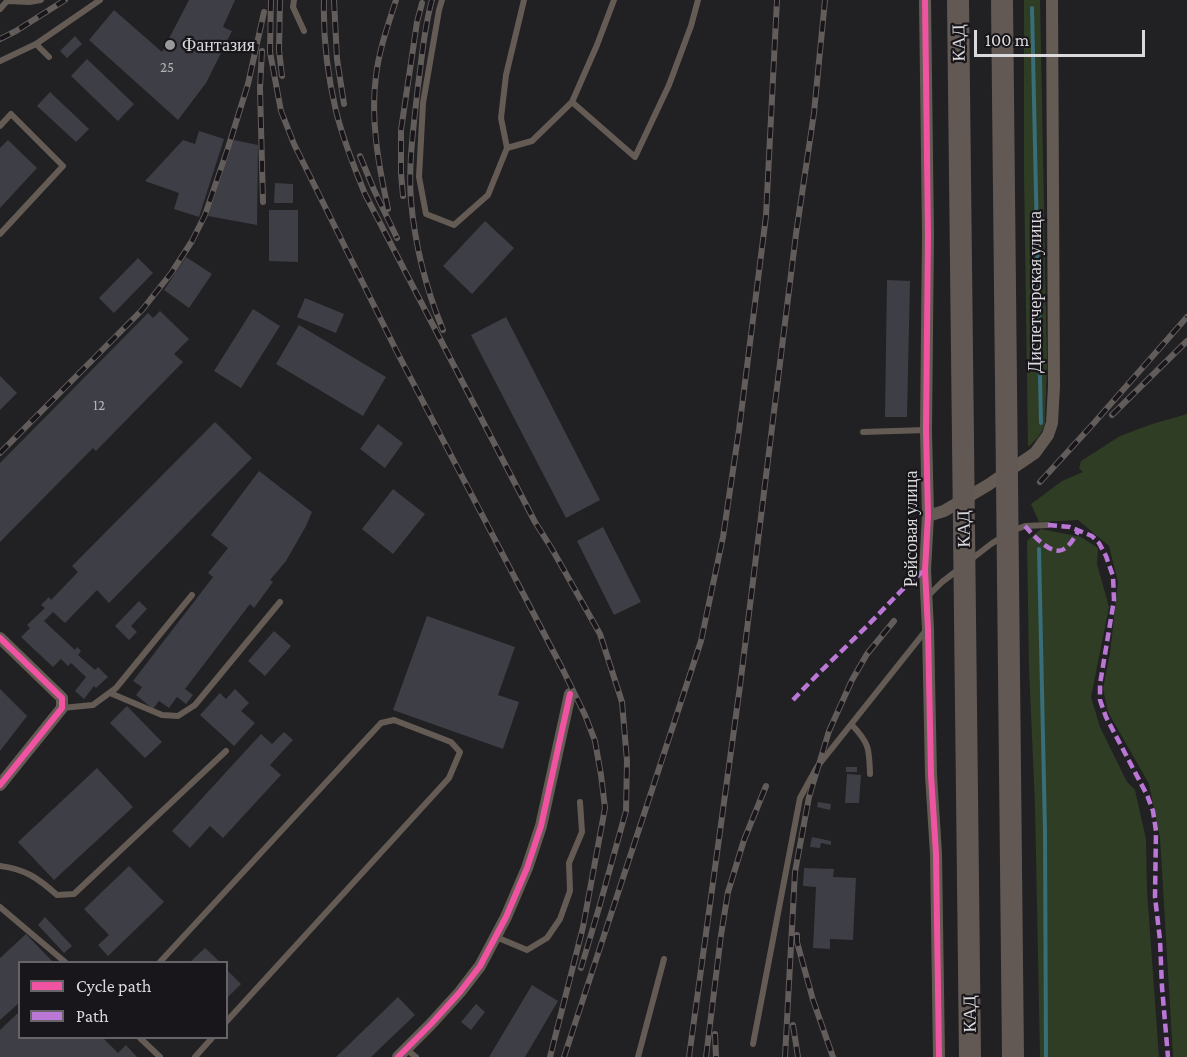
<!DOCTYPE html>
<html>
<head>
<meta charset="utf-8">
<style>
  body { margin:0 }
  #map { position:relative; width:1187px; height:1057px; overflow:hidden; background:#212022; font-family:"Crimson Pro",serif }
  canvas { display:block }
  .legend { position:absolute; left:18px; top:961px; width:210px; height:78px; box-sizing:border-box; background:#18161a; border:2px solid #666468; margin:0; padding:8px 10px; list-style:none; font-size:18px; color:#dad9dc }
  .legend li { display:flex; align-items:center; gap:12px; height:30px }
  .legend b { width:30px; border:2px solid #666468 }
  .scale { position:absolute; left:974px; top:30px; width:171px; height:27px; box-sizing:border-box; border:3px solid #dad9dc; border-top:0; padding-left:8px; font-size:18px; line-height:21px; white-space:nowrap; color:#dad9dc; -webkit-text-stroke:4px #18161a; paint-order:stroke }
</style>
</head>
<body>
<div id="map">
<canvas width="1187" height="1057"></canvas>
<ul class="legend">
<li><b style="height:8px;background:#f153a3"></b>Cycle path</li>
<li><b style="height:8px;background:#ba77d6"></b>Path</li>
</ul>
<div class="scale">100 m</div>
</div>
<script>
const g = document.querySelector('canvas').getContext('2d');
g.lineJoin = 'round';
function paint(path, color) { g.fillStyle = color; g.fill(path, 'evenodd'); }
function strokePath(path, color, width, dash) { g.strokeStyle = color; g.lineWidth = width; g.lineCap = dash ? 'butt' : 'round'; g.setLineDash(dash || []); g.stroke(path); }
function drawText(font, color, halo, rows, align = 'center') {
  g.font = font + ' "Crimson Pro",serif'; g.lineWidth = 4.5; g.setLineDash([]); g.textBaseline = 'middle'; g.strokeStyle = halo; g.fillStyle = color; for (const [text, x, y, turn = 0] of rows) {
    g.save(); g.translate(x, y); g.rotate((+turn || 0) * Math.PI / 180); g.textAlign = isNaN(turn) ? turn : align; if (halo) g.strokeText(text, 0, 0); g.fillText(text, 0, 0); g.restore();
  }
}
const green = new Path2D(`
  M1024,0H1040L1047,364L1045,423C1042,434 1036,440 1028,447L1024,175Z
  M1187,414V1057H1173L1160,838L1149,784L1108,712L1103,689L1110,653L1118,582L1109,546L1078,520L1039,522L1031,504L1062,481L1083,472L1079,468L1081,461L1120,436L1152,424Z
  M1041,529L1081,537L1098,548L1097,564L1109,607L1091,697L1100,727L1127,782L1135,790L1146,839L1147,890L1159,1057H1040L1035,806L1029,668L1027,541Z`);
const stream = new Path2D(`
  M1032,8L1041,423
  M1039,549L1045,831L1046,1057`);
const building = new Path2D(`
  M189,0H235L223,27L232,31L206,83L178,120L89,40L114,10L162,52Z
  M75,36L82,44L67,58L60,51Z
  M87,59L134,104L118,121L71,76Z
  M50,92L89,129L76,142L37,106Z
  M199,131L224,139L199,217L174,209L179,193L145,181L183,140L195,144Z
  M8,140L37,168L0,208V148Z
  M234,140L258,145L257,225L208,216Z
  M275,183L293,184V203H274Z
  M269,210H298V262L269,261Z
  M485,221L514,248L472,294L443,266Z
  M186,257L212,274L189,308L164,290Z
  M138,258L153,273L114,313L99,298Z
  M887,280L910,281L907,417H885Z
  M305,298L344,314L336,333L297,317Z
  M253,309L280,326L241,388L214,371Z
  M160,311L189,339L174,354L183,362L96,451L93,448L0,542V463L148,313L153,318Z
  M506,317L600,500L566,518L471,335Z
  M299,325L386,377L363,416L276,364Z
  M0,376L17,393L0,410Z
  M215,422L252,458L109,603L97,590L65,623L53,612L44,621L75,650L77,647L81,651L78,655L95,670L98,667L108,677L96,688L94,686L84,699L75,691L86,677L71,663L68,666L61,659L53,667L21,637L30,628L27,625L45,608L41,605L49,597L51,600L78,572L72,566Z
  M378,424L403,443L385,468L360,449Z
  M259,471L312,512L306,526L286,561L270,580L273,582L254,608L250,604L185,689L193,695L186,704L177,697L169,708L159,701L153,709L136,695L142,687L133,681L213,577L208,573L228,548L211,535Z
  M393,489L425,514L393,554L362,529Z
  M603,527L641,602L614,615L577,541Z
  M139,601L147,609L131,626L137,632L129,640L115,626Z
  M427,616L515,647L498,695L519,702L503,749L393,710Z
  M274,631L291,646L265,676L248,661Z
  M0,689L27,716L0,751Z
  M235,689L249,703L241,711L255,723L234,746L200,715L220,693L226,699Z
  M127,706L162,742L145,758L110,723Z
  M284,732L293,740L270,765L281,775L223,838L210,826L190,848L172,831L261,734L272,744Z
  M846,767H857V772H846Z
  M97,768L133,807L54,880L18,842Z
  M847,774L861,775L859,803H845Z
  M818,802L831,804L830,810L817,807Z
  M812,837L831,841V845L821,843L820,848L810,847Z
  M129,866L164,902L108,956L98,945L109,935L84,909Z
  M804,868L834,869L833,877L856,878L853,940L830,939V949L813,948L816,887L803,886Z
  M45,917L72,946L64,953L38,925Z
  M26,934L53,962H20V1002L0,1020V958Z
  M205,948L220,962H190Z
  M226,969L241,984L226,999Z
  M532,985L558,1001L525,1057H489Z
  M398,997L415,1015L371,1057H336Z
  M476,1004L485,1012L471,1030L461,1022Z
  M20,1011V1038H103L118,1053L126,1045L137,1057H0V1030Z`);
const service = new Path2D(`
  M294,0L293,7L304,31
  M442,0L439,10L423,103L419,177L426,214L454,225L488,195L507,148L501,118L506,75L524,0
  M8,1L29,2L41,0
  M0,9L8,0
  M36,44L49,57
  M0,61L36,44L100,0
  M572,102L597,45L614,0
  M0,126L11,114L63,166L0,234
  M507,148L532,141L572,102L635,157L669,85L691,26L698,0
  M863,432L926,430
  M1014,530L1025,526L1048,525
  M969,561L991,544L1002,537
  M926,598L942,582L959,569
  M110,693L162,715L178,716L195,705L280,602
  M62,708L93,705L116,688L192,595
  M852,725C870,744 869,749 870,774
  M0,866C25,869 38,878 57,895L74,894L226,751
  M0,907L65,962
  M496,937L527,950L547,938L560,919L570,891L569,863L582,832L580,802
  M160,962L381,723L394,720L451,742L460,752L449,778L226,1022
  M140,1038L160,1057
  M753,1044L800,798L817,767L927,629
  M406,1049L416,1057
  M195,1057L212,1038
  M638,1057L664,959`);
const minor = new Path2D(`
  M925,0L928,234L926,430L928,516L925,570L928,629L931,775L936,854L939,1057
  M928,516L944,511L988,485L1035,453L1048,435L1052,423L1054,386L1052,0
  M0,638L62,698V708L0,785
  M398,1057L431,1024L460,992L480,966L506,917L527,868L541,826L570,694`);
const rail = new Path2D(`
  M271,0L270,52L281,111L294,144L397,352L562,668L585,715L595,741L601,775L605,808L583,927L550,1057
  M280,0L279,50L282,76
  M324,0C323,35 328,77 336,111C343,139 354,167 365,194L535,522L552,549L600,634L622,702L627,761L626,811L599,908L581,968
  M334,0L337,59L344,104
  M432,0C424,28 422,57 418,86C414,124 408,163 411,201C415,245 426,289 443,330
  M0,39L16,31L65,0
  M262,51L260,88L263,202
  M360,156L374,190L397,238
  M403,196L401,173V130L417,22L422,3
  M388,209C379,167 370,120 376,76C379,50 388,25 396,0
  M1112,415L1187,341
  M0,453L142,310L172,272L192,241L205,215L228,148L248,84L264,12
  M1040,482L1094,423L1187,317
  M797,935V942L813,1000L833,1057
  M793,1025L798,1057
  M715,1034L716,1057
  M564,1057L701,641L723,537L739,430L766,216L777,0
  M689,1057L740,686L796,234L814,113L825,0
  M706,1057L721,935L728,892L744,840L766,786
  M785,1057L795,872L809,797L829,731L852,680L867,654L894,621`);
const motorwayBridge = new Path2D(`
  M958,0L970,1057
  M1002,0L1013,1057`);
const quiet = new Path2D(`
  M1048,525L1070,527L1092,536L1099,543L1106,556L1113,576L1114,600L1100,684V700L1106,717L1147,795L1153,811L1156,831L1155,897L1160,940L1162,987L1168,1057
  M1025,526C1033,535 1052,557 1064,549C1071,545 1075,536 1079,530
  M793,700C817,674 843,650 868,625C887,606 904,586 925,570`);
const cycleway = new Path2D(`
  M925,0L928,234L926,430L928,516L925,570L928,629L931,775L936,854L939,1057
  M0,638L62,698V708L0,785
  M398,1057L431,1024L460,992L480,966L506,917L527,868L541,826L570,694`);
const markers = [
  [170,45,6,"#99989b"]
];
const numberNames = [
  ["25",167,67],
  ["12",99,405]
];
const streetNames = [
  ["КАД",959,43,-91],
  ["Диспетчерская улица",1035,292,-90],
  ["Рейсовая улица",911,529,-90],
  ["КАД",964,529,-91],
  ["КАД",970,1014,-91]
];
const poiNames = [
  ["Фантазия",182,45]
];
paint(green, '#2e3d24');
strokePath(stream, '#386d79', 4);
paint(building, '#3e3e46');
strokePath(service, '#655b55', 6);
strokePath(minor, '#655b55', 12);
strokePath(rail, '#625c5a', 6);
strokePath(rail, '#18161a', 4, [11]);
strokePath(motorwayBridge, '#625955', 22);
strokePath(quiet, '#ba77d6', 4.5, [9, 4.5]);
strokePath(cycleway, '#f153a3', 6);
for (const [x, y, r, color] of markers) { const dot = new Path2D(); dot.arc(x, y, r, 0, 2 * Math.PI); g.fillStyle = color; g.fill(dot); strokePath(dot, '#18161a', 2); }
drawText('15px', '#b3b2b6', null, numberNames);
drawText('18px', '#dad9dc', '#18161a', streetNames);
drawText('18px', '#dad9dc', '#18161a', poiNames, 'left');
</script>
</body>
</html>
